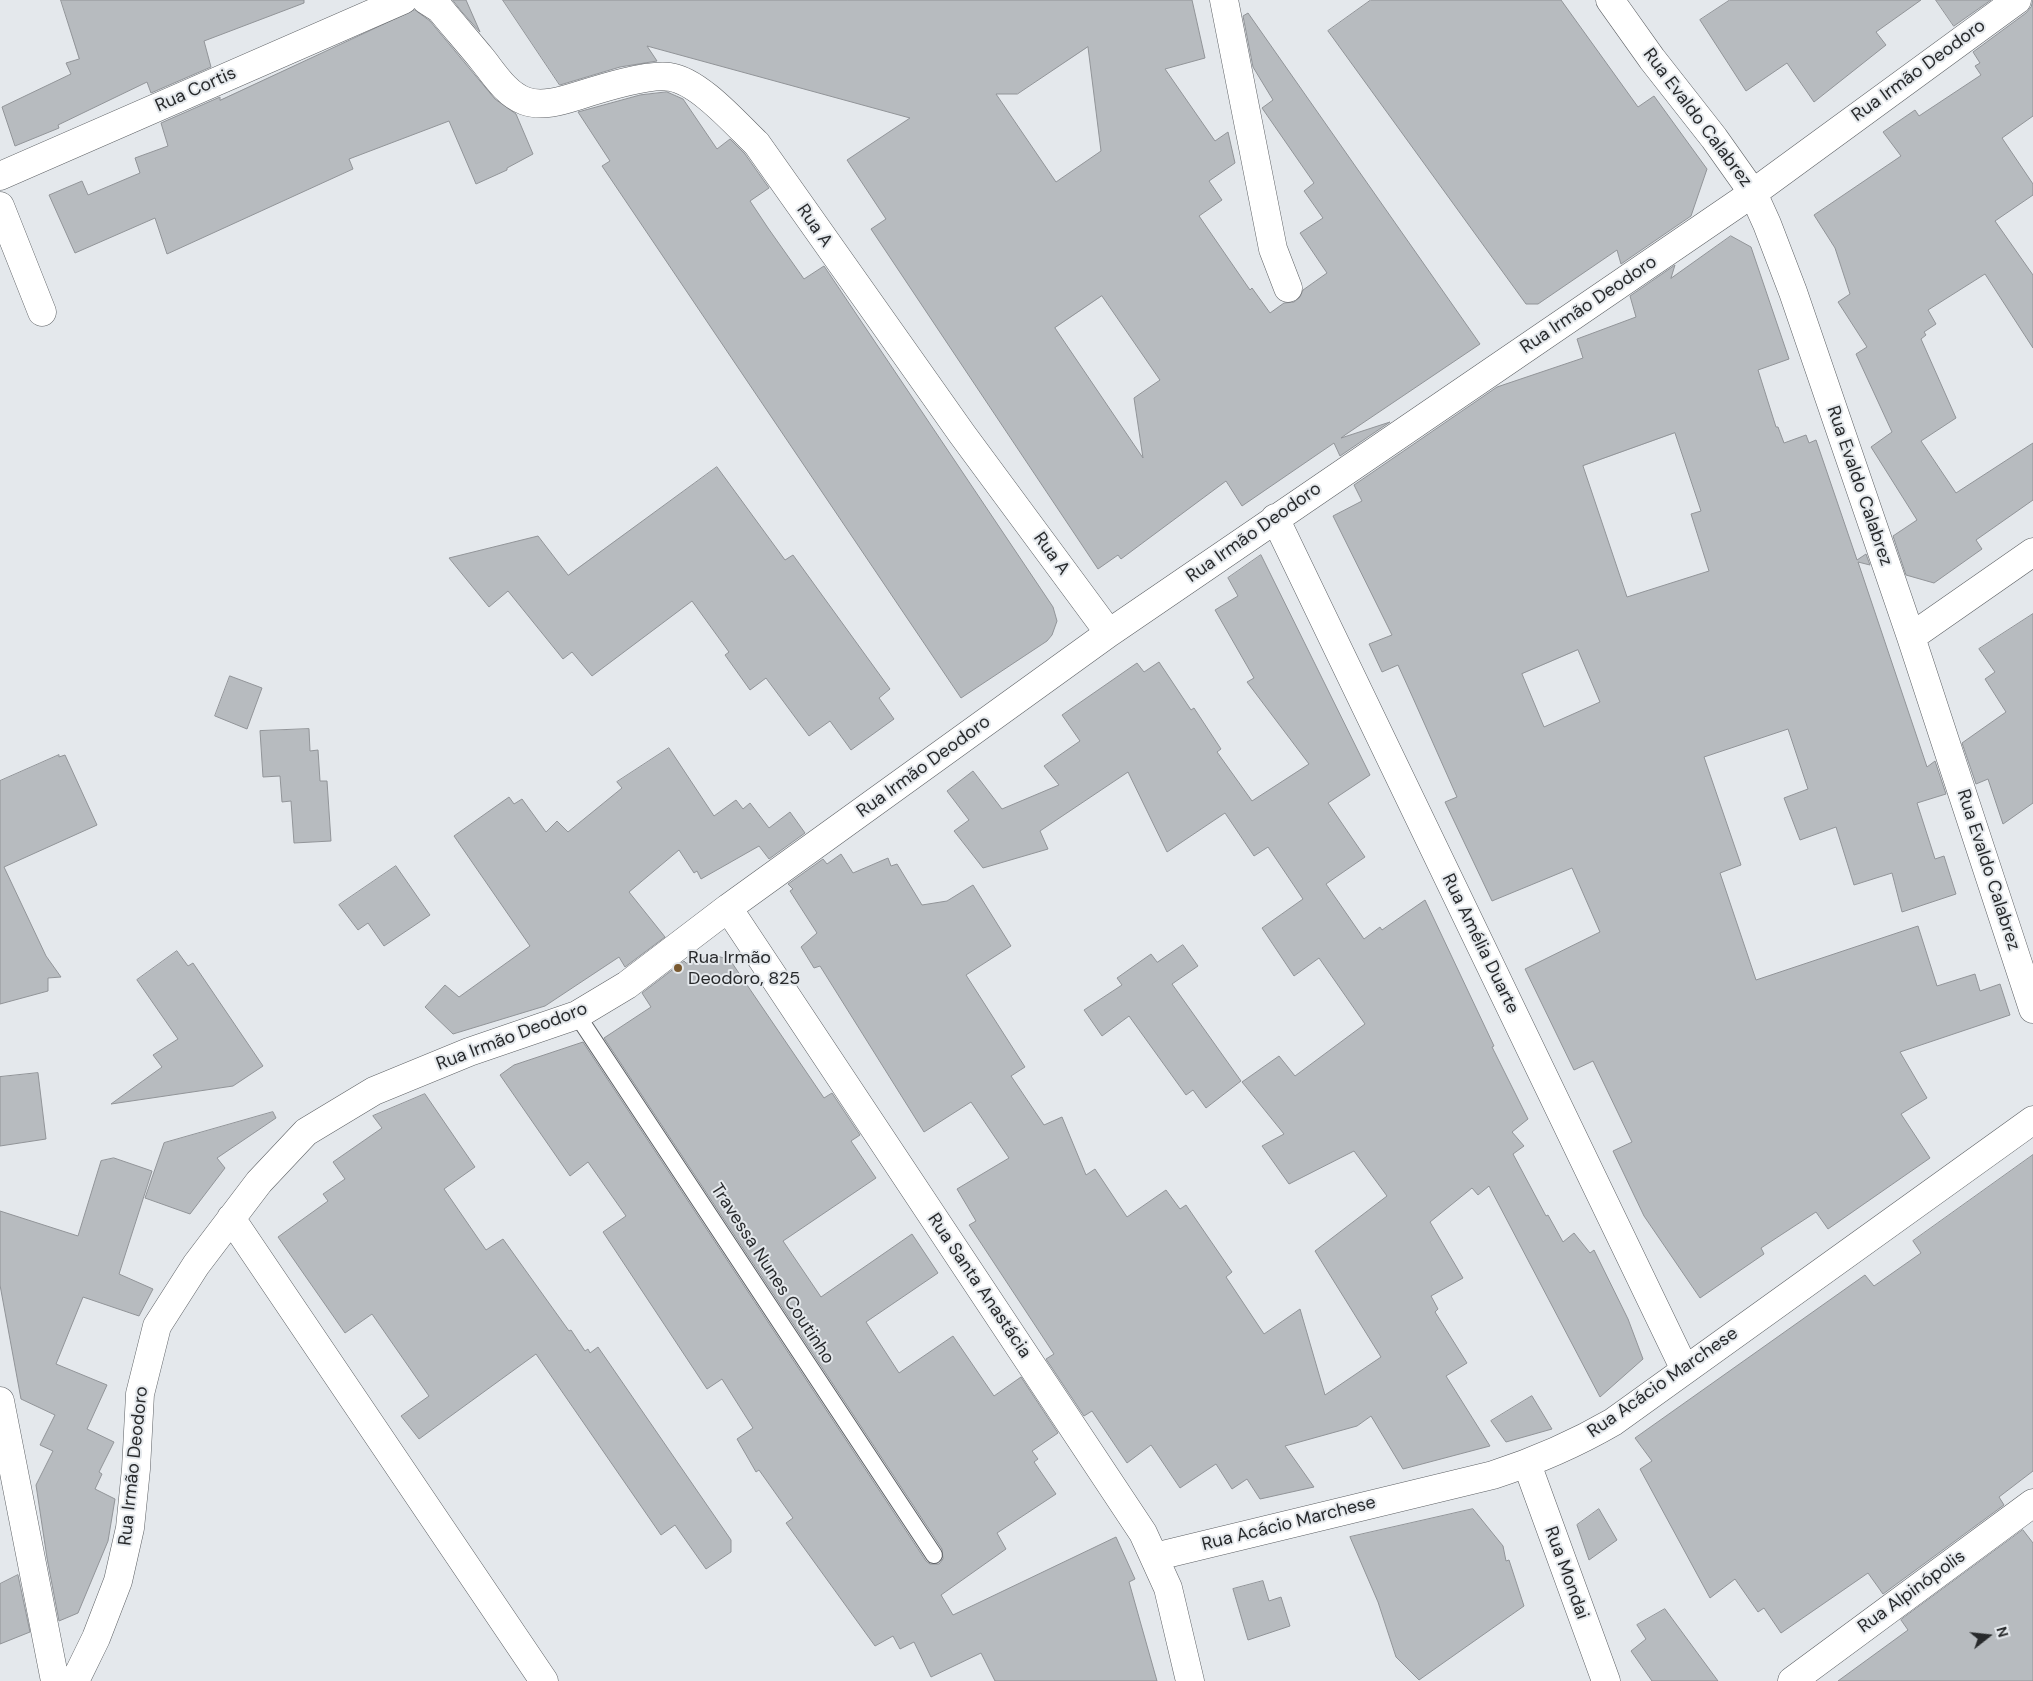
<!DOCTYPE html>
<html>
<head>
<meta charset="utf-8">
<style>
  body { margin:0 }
  #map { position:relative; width:2033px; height:1681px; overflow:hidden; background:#e4e8ec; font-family:"DM Sans",sans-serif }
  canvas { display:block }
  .north { position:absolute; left:1963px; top:1611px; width:50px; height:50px; -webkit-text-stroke:4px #e4e8ec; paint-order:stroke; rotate:74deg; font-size:14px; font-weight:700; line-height:20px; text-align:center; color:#282a2c }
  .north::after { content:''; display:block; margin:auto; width:18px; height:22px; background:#282a2c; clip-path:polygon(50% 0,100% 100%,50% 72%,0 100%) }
</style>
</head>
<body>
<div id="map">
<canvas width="2033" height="1681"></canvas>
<div class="north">N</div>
</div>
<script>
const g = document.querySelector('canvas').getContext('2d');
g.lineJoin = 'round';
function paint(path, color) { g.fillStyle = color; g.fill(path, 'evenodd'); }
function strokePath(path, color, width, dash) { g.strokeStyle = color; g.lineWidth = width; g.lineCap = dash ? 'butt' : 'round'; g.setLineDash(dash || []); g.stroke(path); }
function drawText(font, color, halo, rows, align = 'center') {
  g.font = font + ' "DM Sans",sans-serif'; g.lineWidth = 4; g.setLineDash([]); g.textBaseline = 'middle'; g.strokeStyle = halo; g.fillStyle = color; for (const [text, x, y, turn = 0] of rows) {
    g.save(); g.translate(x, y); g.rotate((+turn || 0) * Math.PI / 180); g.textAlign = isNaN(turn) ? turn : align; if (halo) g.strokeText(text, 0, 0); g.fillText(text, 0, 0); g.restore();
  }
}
const building = new Path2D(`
  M61,0H304V3L204,41L211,67L151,93L147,82L58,125L59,128L15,146L2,107L71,74L66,63L79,59Z
  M453,0H466L480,32L462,12Z
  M503,0H1192L1205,58L1165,69L1215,141L1228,132L1235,163L1209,181L1222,200L1199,216L1250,290L1252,288L1270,313L1284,303L1294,302L1300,297L1303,290L1327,273L1300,233L1323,218L1304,191L1314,183L1262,108L1273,100L1253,67L1243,16L1248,13L1480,344L1345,435L1341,438L1390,422L1340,456L1334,443L1242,506L1226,481L1121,559L1118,555L1098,569L871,229L886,219L847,160L910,118L647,46L657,61L620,67L560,85ZM1088,47L1101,151L1056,182L996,94H1017ZM1102,296L1160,380L1134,398L1143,458L1055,328Z
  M1371,0H1561L1638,107L1654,96L1707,169L1691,216L1621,264L1617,250L1538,304H1526L1328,31Z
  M1730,0H1921L1876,32L1886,45L1814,102L1787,63L1746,91L1700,20Z
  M1936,0H1991L1954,26Z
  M2033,0V116L2002,138L2033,184V195L1995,221L2033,275V348L1985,274L1928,310L1936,324L1924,332L1926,335L1921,339L1956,418L1921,441L1956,493L2033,443V500L1976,540L1982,549L1934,583L1906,575L1893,536L1917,520L1871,447L1892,432L1856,354L1867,347L1838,302L1850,294L1835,248L1814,215L1901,156L1883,132L1915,110L1919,116L1981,75L1975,66L1980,63L1973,52L2026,13L2031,7Z
  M415,10L430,21L495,99L516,114L533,154L507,168V170L476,184L449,121L349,159L353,169L167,254L155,218L75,253L49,195L82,181L88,195L140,173L135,158L168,146L161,123L220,97V100Z
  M667,92L683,99L717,149L730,139L745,154L769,188L750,201L768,228L804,279L824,266L1053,607L1057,621L1052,635L1047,641L961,698L602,166L610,161L578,112L640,95Z
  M1731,236L1751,247L1789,359L1758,370L1776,427H1778L1784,443L1806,435L1809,443L1816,440L1857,560L1866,554L1870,565L1858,562L1927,767L1935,761L1946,794L1917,803L1935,859L1944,856L1956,894L1902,912L1892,873L1854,885L1836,827L1800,840L1784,798L1808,789L1788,729L1704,757L1741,865L1720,873L1756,980L1918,926L1937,986L1975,974L1980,991L2000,984L2010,1015L1900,1052L1927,1098L1901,1114L1930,1158L1828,1229L1816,1212L1761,1248L1764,1254L1700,1298L1644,1216L1613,1151L1632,1142L1593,1061L1574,1070L1525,969L1600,932L1572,868L1492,901L1445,802L1457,797L1413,698L1398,665L1382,672L1369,644L1392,635L1333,516L1362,501L1354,485L1497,387L1583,358L1577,339L1636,317L1630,296L1675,265L1671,278ZM1675,433L1701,511L1691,514L1709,571L1627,597L1583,466ZM1578,650L1600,702L1544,727L1522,674Z
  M717,467L785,560L793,555L890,689L879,698L894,719L851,750L830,721L809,736L766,678L750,690L725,655L729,652L692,601L592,676L572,652L563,659L508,591L489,607L449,558L538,536L568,575Z
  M1261,555L1370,775L1328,803L1365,857L1326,884L1364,939L1380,927L1382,930L1425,900L1494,1046L1492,1047L1528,1119L1512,1132L1524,1146L1513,1154L1546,1216L1548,1215L1563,1242L1574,1233L1590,1253L1594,1250L1628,1319L1643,1359L1600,1397L1489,1186L1478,1195L1472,1188L1430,1222L1463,1278L1431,1296L1438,1309L1435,1312L1467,1363L1446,1376L1490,1446L1403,1469L1371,1416L1357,1426L1285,1446L1314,1487L1260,1499L1247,1479L1232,1489L1216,1464L1180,1488L1151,1445L1127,1463L1092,1411L1084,1416L1046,1359L1054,1354L969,1225L976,1221L957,1189L1009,1158L971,1102L924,1132L820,966L814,968L801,947L817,933L790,891L793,889L788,884L823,859L827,864L841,854L853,873L888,858L891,866L897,864L922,905L947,901L973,885L1011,946L966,975L1025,1067L1011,1076L1044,1125L1062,1117L1086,1175L1095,1169L1127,1217L1166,1190L1180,1209L1186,1205L1232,1272L1226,1277L1264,1334L1300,1309L1325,1395L1381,1357L1315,1251L1387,1196L1354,1151L1289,1184L1262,1146L1284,1134L1242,1082L1279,1056L1295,1076L1365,1024L1319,958L1294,976L1262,928L1303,899L1268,847L1254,856L1225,813L1167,852L1128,772L1040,831L1048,849L983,868L954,831L969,820L947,791L973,771L1002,809L1059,785L1044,766L1080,741L1062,715L1137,663L1144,672L1159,662L1191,710L1194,708L1221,749L1217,752L1252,801L1309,764L1247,682L1254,678L1215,610L1238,596L1228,578Z
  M2033,614V803L2003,824L1988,779L1976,784L1962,743L2006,712L1985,679L1995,672L1979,649Z
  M230,676L262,688L247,729L215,716Z
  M309,729L310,751L318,750L320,781H327L331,841L294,843L291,801L282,802L280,776L263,777L260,731Z
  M669,748L714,816L736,800L743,809L750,803L769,828L790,812L805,833L769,859L759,846L701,879L697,871L694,873L679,850L629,892L665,937L625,967L619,957L545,1006L453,1034L425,1007L445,985L459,997L530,946L454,836L509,797L514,804L522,799L546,832L557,821L568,832L622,788L617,782Z
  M59,755V757L65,755L97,825L4,867L46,956L61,977L48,978V991L0,1004V781Z
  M396,866L430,915L384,946L368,923L358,930L339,905Z
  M1183,945L1198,966L1172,984L1241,1081L1206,1108L1193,1090L1186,1095L1129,1016L1102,1036L1084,1010L1122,985L1117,978L1151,954L1157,962Z
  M177,951L188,966L193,963L263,1066L233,1086L111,1104L162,1067L153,1055L178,1039L137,980Z
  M714,955L730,960L824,1098L832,1093L860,1135L851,1141L876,1178L783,1241L821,1297L912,1234L938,1273L866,1322L899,1373L953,1336L994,1396L1021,1377L1058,1433L1032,1451L1038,1459L1034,1462L1056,1494L997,1533L1006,1549L941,1595L953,1615L1116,1537L1135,1579L1129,1582L1157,1681H995L981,1653L931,1677L914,1642L900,1649L893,1636L875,1646L786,1523L793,1518L759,1470L756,1472L737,1439L753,1428L722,1379L707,1389L603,1232L626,1216L588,1162L570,1176L500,1075L514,1065L583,1042L926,1561L930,1564H939L943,1559L942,1549L604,1038L651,1007L642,993L684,961L686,963Z
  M38,1073L46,1139L0,1146V1077Z
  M425,1094L475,1167L444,1189L486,1250L503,1239L569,1331L571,1330L585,1351L588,1349L590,1353L598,1347L731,1540V1552L706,1569L675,1525L661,1535L536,1354L419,1439L401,1416L429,1396L372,1314L345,1333L278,1237L328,1201L323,1194L345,1179L333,1162L382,1128L373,1116Z
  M273,1112L276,1118L217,1158L225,1168L190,1214L145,1198L164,1143Z
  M2033,1155V1471L1999,1497L2004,1505L1883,1594L1868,1573L1781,1633L1764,1608L1758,1612L1735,1579L1710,1598L1640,1469L1652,1461L1635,1438L1865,1275L1874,1286L1921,1253L1913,1241Z
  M114,1158L152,1171L119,1274L153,1289L139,1316L83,1297L56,1364L107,1385L87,1429L114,1442L99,1472L102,1474L95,1489L115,1499L108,1541L78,1613L59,1621L47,1558L36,1485L53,1451L40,1445L55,1415L21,1399L0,1285V1211L78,1236L101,1161Z
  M1532,1396L1552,1429L1506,1442L1491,1421Z
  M1473,1509L1503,1546L1506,1561L1509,1560L1524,1606L1419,1680L1396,1657L1378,1602L1350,1537Z
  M1599,1509L1617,1540L1589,1560L1577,1525Z
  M2023,1530L2033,1543V1681H1838L1908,1630L1901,1620Z
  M18,1575L30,1632L0,1644V1584Z
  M1263,1581L1269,1601L1281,1597L1290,1626L1248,1640L1233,1589Z
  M1665,1609L1718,1681H1652L1631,1651L1646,1639L1637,1625Z`);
const service = new Path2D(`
  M577,1015L934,1555`);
const minor = new Path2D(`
  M426,0L440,9C454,26 468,42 482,59C494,74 506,94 525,101C542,107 561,101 577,96C599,89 649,73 670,77C699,81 736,124 757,144L962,434L1109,633
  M1224,0L1273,249L1288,288
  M1610,0L1652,59L1714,138L1753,193L1767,224L1793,292L1911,637L2033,1009
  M0,176L403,0
  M0,206L42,312
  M1275,518L1685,1370
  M1911,637L2033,552
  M728,908L1143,1533L1168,1588L1190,1681
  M231,1218L544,1681
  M0,1401L55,1681
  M1527,1464L1606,1681
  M1154,1557L1493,1475C1536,1461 1575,1444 1613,1422L2033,1120
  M75,1681L96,1638L118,1581L130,1528L136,1469L140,1394L157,1326L196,1265L259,1182L306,1132L374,1091L469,1052L577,1015L627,985L728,908L1109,633L1753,193L2017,0
  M1792,1681L2033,1503`);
const markers = [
  [678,968,5,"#7a5a30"]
];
const streetNames = [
  ["Rua Irmão Deodoro",1919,71,-36],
  ["Rua Cortis",196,90,-24],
  ["Rua Evaldo Calabrez",1697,118,53],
  ["Rua A",814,226,55],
  ["Rua Irmão Deodoro",1589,305,-34],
  ["Rua Evaldo Calabrez",1859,486,71],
  ["Rua Irmão Deodoro",1254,533,-35],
  ["Rua A",1051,554,54],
  ["Rua Irmão Deodoro",924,767,-36],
  ["Rua Evaldo Calabrez",1988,870,72],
  ["Rua Amélia Duarte",1480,944,64],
  ["Rua Irmão Deodoro",512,1037,-21],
  ["Travessa Nunes Coutinho",772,1274,57],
  ["Rua Santa Anastácia",979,1286,56],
  ["Rua Acácio Marchese",1663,1383,-35],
  ["Rua Irmão Deodoro",134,1466,-84],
  ["Rua Acácio Marchese",1289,1524,-14],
  ["Rua Mondai",1566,1573,70],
  ["Rua Alpinópolis",1912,1592,-36]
];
const poiNames = [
  ["Rua Irmão",688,958],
  ["Deodoro, 825",688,979]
];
paint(building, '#b7bbbf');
strokePath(building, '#919498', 1);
strokePath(service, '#5d6064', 18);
strokePath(minor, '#5d6064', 29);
strokePath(service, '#fff', 16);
strokePath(minor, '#fff', 28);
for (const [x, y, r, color] of markers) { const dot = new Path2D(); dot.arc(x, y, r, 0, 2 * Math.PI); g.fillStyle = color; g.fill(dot); strokePath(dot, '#e4e8ec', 2); }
drawText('18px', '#282a2c', '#e4e8ec', streetNames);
drawText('18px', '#282a2c', '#e4e8ec', poiNames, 'left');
</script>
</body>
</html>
